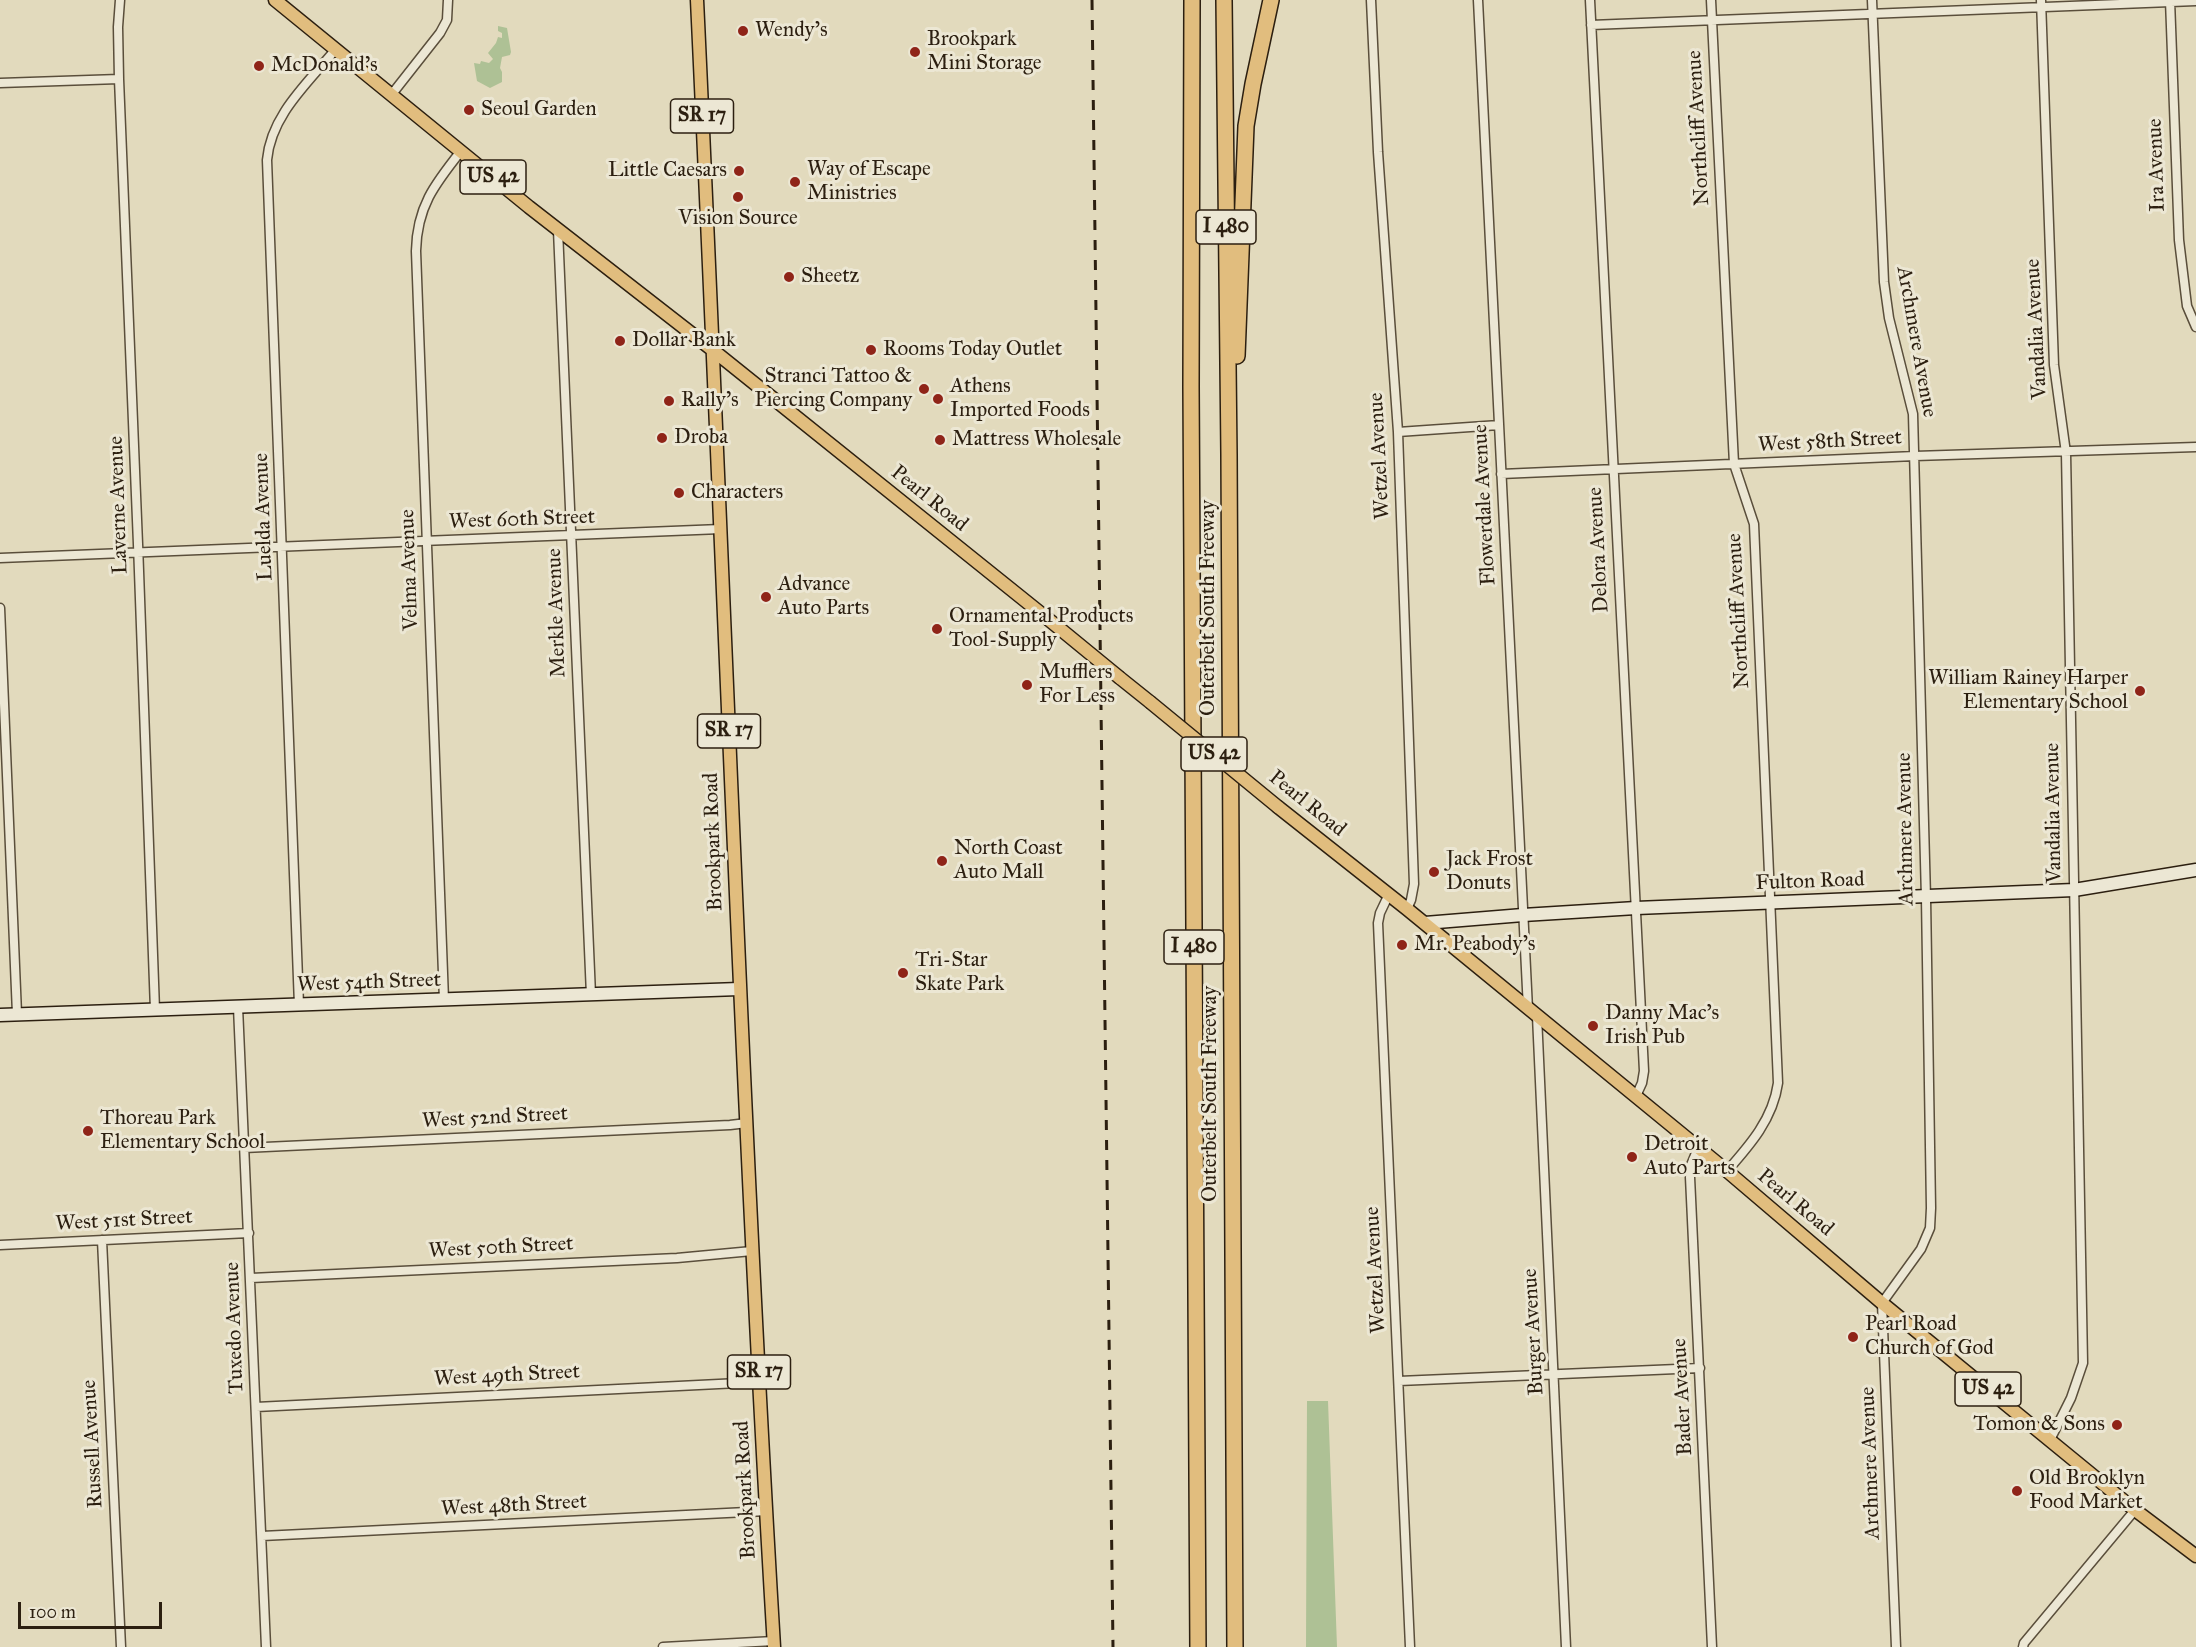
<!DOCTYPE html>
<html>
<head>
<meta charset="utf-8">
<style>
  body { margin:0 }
  #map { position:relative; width:2196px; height:1647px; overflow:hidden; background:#e2dabd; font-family:"IM FELL Great Primer",serif }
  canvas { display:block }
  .scale { position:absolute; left:18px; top:1602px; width:144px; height:27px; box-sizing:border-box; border:3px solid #2c1f10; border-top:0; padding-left:8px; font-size:18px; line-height:21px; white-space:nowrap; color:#2c1f10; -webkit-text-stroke:4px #ece7d4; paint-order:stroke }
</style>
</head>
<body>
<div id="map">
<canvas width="2196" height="1647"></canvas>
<div class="scale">100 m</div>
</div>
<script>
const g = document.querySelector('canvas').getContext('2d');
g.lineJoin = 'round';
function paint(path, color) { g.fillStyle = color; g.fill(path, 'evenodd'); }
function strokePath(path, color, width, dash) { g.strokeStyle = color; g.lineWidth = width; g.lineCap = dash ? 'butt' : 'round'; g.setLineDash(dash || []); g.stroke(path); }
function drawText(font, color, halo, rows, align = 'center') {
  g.font = font + ' "IM FELL Great Primer",serif'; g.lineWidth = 6; g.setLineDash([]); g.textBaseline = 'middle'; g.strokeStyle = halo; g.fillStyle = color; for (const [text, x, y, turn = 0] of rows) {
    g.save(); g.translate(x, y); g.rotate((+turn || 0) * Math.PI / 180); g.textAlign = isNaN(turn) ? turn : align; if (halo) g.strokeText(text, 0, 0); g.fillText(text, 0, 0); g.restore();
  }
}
const green = new Path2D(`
  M498,26L507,28L511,52L510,55L502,57L500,68L502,72V82L490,88L477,81L474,63L480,64L481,61L489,63L493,59L488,53L496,43L498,37L502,38V33L498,31Z
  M1307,1401H1328L1337,1647H1306Z`);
const street = new Path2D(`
  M120,0L118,27L119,79L138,544L155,1010
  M1371,0L1378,152L1398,432L1414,884L1411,900L1407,909
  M1478,0L1528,1009
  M1590,0L1644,1071L1642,1083L1636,1096
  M1711,0L1734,464L1754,524L1778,1083C1773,1119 1750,1145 1727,1171
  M1872,0L1884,282L1889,318L1913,414L1926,898L1931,1208L1930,1228L1921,1249L1882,1303L1896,1647
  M2041,0L2054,365L2066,453L2083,1363L2071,1398L2050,1440
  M2170,0L2179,240L2187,306L2196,327
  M1591,25L2196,1
  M0,83L119,79
  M392,94L440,33L447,20L448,0
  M558,230L591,995
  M1398,432L1499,425
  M1501,474L1915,456L2196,447
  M0,558L721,529
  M0,608L17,1014
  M1389,894L1380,913L1378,923L1410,1647
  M444,1000L416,251C417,207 434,185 461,151
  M299,1005L267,160C271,115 308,83 335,50
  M238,1007L266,1647
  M1537,1016L1566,1647
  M244,1148L730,1125L747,1123
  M1698,1148L1691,1165L1690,1177L1712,1647
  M102,1240L121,1647
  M0,1245L249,1233
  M251,1278L677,1258L752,1251
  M1399,1381L1700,1368
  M256,1407L759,1382
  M262,1536L767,1511
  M663,1647L774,1641
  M2023,1647L2024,1643L2135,1510`);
const secondary = new Path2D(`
  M1425,923L1523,915L1636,908L2074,890L2196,870
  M0,1015L739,989`);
const primary = new Path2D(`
  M275,0L529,207L714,351L1048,619
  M697,0C723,549 741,1098 774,1647
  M1120,678L1150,702
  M1278,807L1407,909L1727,1171L1882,1303L2135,1510L2196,1556`);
const highway = new Path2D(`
  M1192,0L1191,386L1198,1647
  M1224,0L1229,454L1235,1647
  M1237,356L1246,126L1253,84L1271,0`);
const rail = new Path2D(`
  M1092,0L1113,1647`);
const primaryBridge = new Path2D(`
  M1048,619L1120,678
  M1150,702L1278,807`);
const markers = [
  [743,31,6,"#8f2418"],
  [915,52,6,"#8f2418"],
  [259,66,6,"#8f2418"],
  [469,110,6,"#8f2418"],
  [739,171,6,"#8f2418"],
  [795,182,6,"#8f2418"],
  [738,197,6,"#8f2418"],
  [789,277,6,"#8f2418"],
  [620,341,6,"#8f2418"],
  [871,350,6,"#8f2418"],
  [924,389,6,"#8f2418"],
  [938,399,6,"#8f2418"],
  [669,401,6,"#8f2418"],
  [662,438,6,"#8f2418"],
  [940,440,6,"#8f2418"],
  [679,493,6,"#8f2418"],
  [766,597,6,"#8f2418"],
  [937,629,6,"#8f2418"],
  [1027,685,6,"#8f2418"],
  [2140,691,6,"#8f2418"],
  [942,861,6,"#8f2418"],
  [1434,872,6,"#8f2418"],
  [1402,945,6,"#8f2418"],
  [903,973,6,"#8f2418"],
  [1593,1026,6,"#8f2418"],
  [88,1131,6,"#8f2418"],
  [1632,1157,6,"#8f2418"],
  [1853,1337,6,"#8f2418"],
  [2117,1425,6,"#8f2418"],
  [2017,1491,6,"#8f2418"]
];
const shields = [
  [702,116,63],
  [493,177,66],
  [1226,227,60],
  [729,731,63],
  [1214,754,66],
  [1194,947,60],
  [759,1372,63],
  [1988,1389,66]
];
const shieldNames = [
  ["SR 17",702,116],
  ["US 42",493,177],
  ["I 480",1226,227],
  ["SR 17",729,731],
  ["US 42",1214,754],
  ["I 480",1194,947],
  ["SR 17",759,1372],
  ["US 42",1988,1389]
];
const poiNames = [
  ["Wendy's",755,31],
  ["Brookpark",927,40],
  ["Mini Storage",927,64],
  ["McDonald's",271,66],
  ["Seoul Garden",481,110],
  ["Way of Escape",807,170],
  ["Ministries",807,194],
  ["Little Caesars",727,171,"right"],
  ["Vision Source",738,219,"center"],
  ["Sheetz",801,277],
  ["Dollar Bank",632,341],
  ["Rooms Today Outlet",883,350],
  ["Stranci Tattoo &",912,377,"right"],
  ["Piercing Company",912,401,"right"],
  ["Athens",950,387],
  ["Imported Foods",950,411],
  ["Rally's",681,401],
  ["Droba",674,438],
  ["Mattress Wholesale",952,440],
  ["Characters",691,493],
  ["Advance",778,585],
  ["Auto Parts",778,609],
  ["Ornamental Products",949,617],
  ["Tool-Supply",949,641],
  ["Mufflers",1039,673],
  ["For Less",1039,697],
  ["William Rainey Harper",2128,679,"right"],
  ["Elementary School",2128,703,"right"],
  ["North Coast",954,849],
  ["Auto Mall",954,873],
  ["Jack Frost",1446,860],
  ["Donuts",1446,884],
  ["Mr. Peabody's",1414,945],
  ["Tri-Star",915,961],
  ["Skate Park",915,985],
  ["Danny Mac's",1605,1014],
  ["Irish Pub",1605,1038],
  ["Thoreau Park",100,1119],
  ["Elementary School",100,1143],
  ["Detroit",1644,1145],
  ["Auto Parts",1644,1169],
  ["Pearl Road",1865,1325],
  ["Church of God",1865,1349],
  ["Tomon & Sons",2105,1425,"right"],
  ["Old Brooklyn",2029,1479],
  ["Food Market",2029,1503]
];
const streetNames = [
  ["Northcliff Avenue",1699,128,-93],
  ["Ira Avenue",2157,165,-92],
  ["Vandalia Avenue",2037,329,-93],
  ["Archmere Avenue",1916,342,80],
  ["West 58th Street",1830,442,-3],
  ["Wetzel Avenue",1380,456,-93],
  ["Pearl Road",929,499,39],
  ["Laverne Avenue",119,505,-92],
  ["Flowerdale Avenue",1485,505,-93],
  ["Luelda Avenue",264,517,-92],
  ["West 60th Street",522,520,-2],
  ["Delora Avenue",1599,550,-93],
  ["Velma Avenue",410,570,-92],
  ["Outerbelt South Freeway",1209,608,-90],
  ["Northcliff Avenue",1739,611,-93],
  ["Merkle Avenue",557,613,-92],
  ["Pearl Road",1307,804,39],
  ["Vandalia Avenue",2054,813,-91],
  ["Archmere Avenue",1906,829,-91],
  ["Brookpark Road",714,842,-92],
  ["Fulton Road",1810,882,-2],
  ["West 54th Street",369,983,-2],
  ["Outerbelt South Freeway",1211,1094,-90],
  ["West 52nd Street",495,1118,-3],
  ["Pearl Road",1795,1203,40],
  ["West 51st Street",124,1221,-3],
  ["West 50th Street",501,1248,-3],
  ["Wetzel Avenue",1376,1270,-93],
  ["Tuxedo Avenue",235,1328,-92],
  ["Burger Avenue",1534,1332,-93],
  ["West 49th Street",507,1376,-3],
  ["Bader Avenue",1683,1397,-93],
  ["Russell Avenue",93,1444,-93],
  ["Archmere Avenue",1871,1463,-92],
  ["Brookpark Road",746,1490,-93],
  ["West 48th Street",514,1506,-3]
];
paint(green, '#aec195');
strokePath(street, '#5a4e3b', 11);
strokePath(secondary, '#2c1f10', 15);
strokePath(primary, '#2c1f10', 15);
strokePath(highway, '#2c1f10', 18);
strokePath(street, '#ece7d4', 8);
strokePath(secondary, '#ece7d4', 12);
strokePath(primary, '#e1bd7e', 12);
strokePath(highway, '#e1bd7e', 15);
strokePath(rail, '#2c1f10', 3, [10, 10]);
strokePath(primaryBridge, '#2c1f10', 15, []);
strokePath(primaryBridge, '#e1bd7e', 12);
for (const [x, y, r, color] of markers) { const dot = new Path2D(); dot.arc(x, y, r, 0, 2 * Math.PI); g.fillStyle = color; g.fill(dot); strokePath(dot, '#ece7d4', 2); }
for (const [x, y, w] of shields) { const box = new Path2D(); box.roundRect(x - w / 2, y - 17, w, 34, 4.5); g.fillStyle = '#ece7d4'; g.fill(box); strokePath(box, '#2c1f10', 1.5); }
drawText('bold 20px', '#2c1f10', null, shieldNames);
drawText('21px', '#2c1f10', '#ece7d4', poiNames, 'left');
drawText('21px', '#2c1f10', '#ece7d4', streetNames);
</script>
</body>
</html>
